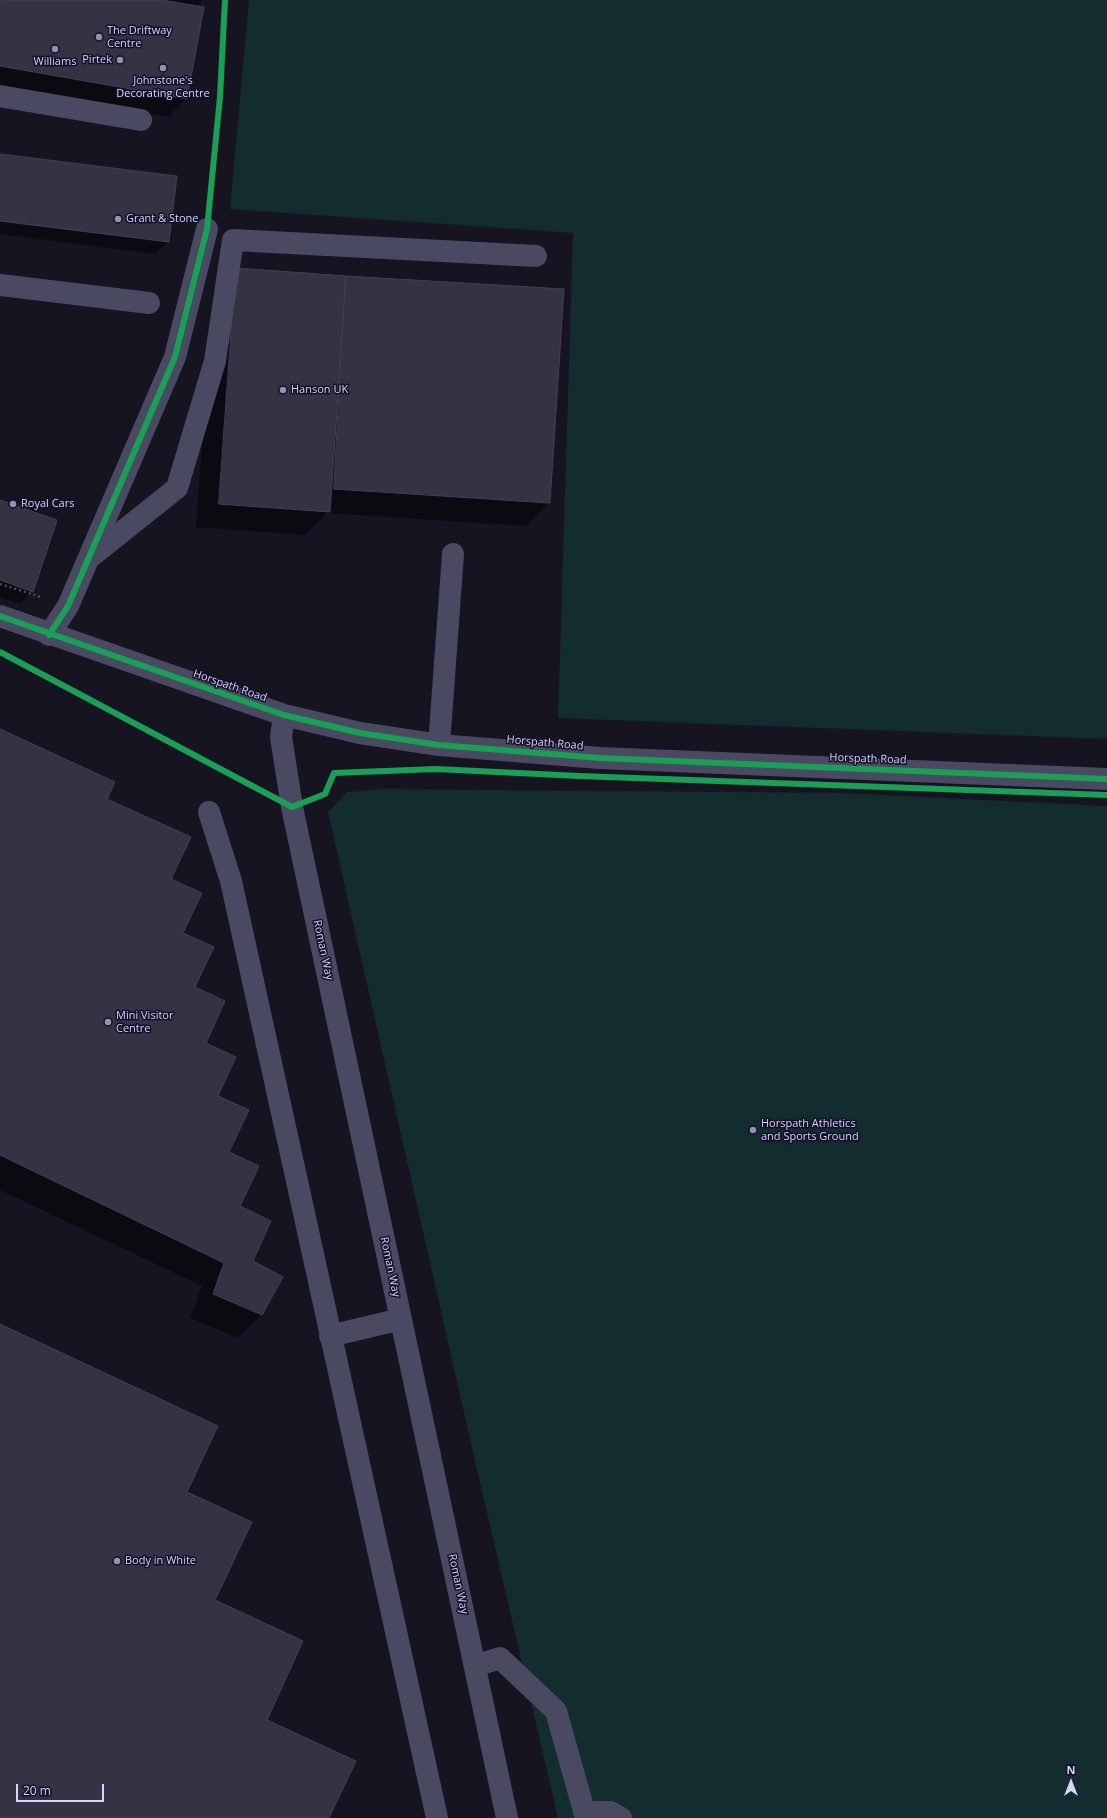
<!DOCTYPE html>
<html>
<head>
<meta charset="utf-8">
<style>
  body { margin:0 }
  #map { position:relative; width:1107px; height:1818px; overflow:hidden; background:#161421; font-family:"Open Sans",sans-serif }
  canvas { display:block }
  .north { position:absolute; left:1051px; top:1762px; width:40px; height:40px; -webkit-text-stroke:3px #130f26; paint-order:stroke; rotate:0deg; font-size:11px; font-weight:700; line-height:16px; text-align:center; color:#d9d4ff }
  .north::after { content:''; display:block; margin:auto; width:14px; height:18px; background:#d9d4ff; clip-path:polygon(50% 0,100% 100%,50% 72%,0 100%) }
  .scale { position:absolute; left:16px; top:1784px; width:88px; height:18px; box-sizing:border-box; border:2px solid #d9d4ff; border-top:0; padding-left:5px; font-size:12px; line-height:14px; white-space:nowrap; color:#d9d4ff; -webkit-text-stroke:3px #130f26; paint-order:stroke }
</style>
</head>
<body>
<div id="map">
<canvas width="1107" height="1818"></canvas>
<div class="north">N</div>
<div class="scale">20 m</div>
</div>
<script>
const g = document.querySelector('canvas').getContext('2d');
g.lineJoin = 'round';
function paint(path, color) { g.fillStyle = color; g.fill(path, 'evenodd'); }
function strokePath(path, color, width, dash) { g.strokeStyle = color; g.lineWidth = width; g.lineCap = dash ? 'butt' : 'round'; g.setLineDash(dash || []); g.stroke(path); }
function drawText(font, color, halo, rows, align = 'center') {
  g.font = font + ' "Open Sans",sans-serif'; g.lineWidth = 3; g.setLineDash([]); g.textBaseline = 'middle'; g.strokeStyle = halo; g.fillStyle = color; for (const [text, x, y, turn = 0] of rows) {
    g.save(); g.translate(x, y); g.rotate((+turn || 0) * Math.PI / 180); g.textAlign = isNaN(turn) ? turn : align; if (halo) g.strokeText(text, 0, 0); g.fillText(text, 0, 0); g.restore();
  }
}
const green = new Path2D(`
  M249,0H1107V739L558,718L573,233L230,209Z
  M381,789L843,793L1107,806V1818H558L472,1448L328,812L347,792Z`);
const shadow = new Path2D(`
  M0,0H203L196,7L186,99L168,117L0,86Z
  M0,155L168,242L156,254L0,234Z
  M236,269L563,290L549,503L526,526L327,513L305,535L196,527L213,293Z
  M0,501L56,520L32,592L20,604L0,597Z
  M0,730L106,799L170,879L261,1315L238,1338L190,1318L202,1286L0,1190Z`);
const building = new Path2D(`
  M0,0H162L204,7L187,99L0,66Z
  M0,154L177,176L169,242L0,221Z
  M236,268L346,276L330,512L219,504Z
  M346,276L564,289L550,503L334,489Z
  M0,500L57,520L33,592L0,580Z
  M0,729L115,782L107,799L191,837L171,879L202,893L183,933L214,947L195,987L225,1001L206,1043L236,1057L218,1096L249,1110L229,1152L259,1166L240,1206L271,1221L253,1261L283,1277L262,1315L213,1294L224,1263L0,1155Z
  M0,1324L218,1426L187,1492L252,1522L215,1600L303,1641L267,1720L356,1761L329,1818H0Z`);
const path = new Path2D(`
  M0,584L41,597`);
const minor = new Path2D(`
  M0,96L141,120
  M0,285L149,303
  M88,559L177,488L215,361L233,240L536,256
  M0,616L284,715L360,733L439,745L600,758L1107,779
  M49,635L68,606L175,357L207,229
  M284,715L281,737L292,807L507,1818
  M439,745L453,554
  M209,812L231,881L437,1818
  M330,1336L401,1319
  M475,1666L500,1658L556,1711L586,1818
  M584,1812H610L621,1818`);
const cycleway = new Path2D(`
  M0,616L284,715L360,733L439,745L600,758L1107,779
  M49,635L68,606L175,357L207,229L220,97L225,0
  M0,652L292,807L325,794L334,773L436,769L579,776L1107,795`);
const markers = [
  [99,37,4,"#9591b1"],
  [55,49,4,"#9591b1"],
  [120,60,4,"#9591b1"],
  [163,68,4,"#9591b1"],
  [118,219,4,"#9591b1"],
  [283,390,4,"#9591b1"],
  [13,504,4,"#9591b1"],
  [108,1022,4,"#9591b1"],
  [753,1130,4,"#9591b1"],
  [117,1561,4,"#9591b1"]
];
const poiNames = [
  ["The Driftway",107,31],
  ["Centre",107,44],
  ["Pirtek",112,60,"right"],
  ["Williams",55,62,"center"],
  ["Johnstone's",163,81,"center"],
  ["Decorating Centre",163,94,"center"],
  ["Grant & Stone",126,219],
  ["Hanson UK",291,390],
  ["Royal Cars",21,504],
  ["Mini Visitor",116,1016],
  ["Centre",116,1029],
  ["Horspath Athletics",761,1124],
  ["and Sports Ground",761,1137],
  ["Body in White",125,1561]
];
const streetNames = [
  ["Horspath Road",230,686,19],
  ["Horspath Road",545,743,5],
  ["Horspath Road",868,759,2],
  ["Roman Way",323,950,78],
  ["Roman Way",390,1267,78],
  ["Roman Way",458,1584,78]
];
paint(green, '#132c2d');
paint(shadow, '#0007');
paint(building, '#343243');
strokePath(building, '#433f54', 1);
strokePath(path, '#44505f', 2.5, [2, 3]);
strokePath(minor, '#4a4962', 22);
strokePath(cycleway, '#1a9f57', 6);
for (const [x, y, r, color] of markers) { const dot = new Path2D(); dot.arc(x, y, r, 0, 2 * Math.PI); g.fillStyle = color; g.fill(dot); strokePath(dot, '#130f26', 1.5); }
drawText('11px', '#d9d4ff', '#130f26', poiNames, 'left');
drawText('11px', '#d9d4ff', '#130f26', streetNames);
</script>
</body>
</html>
